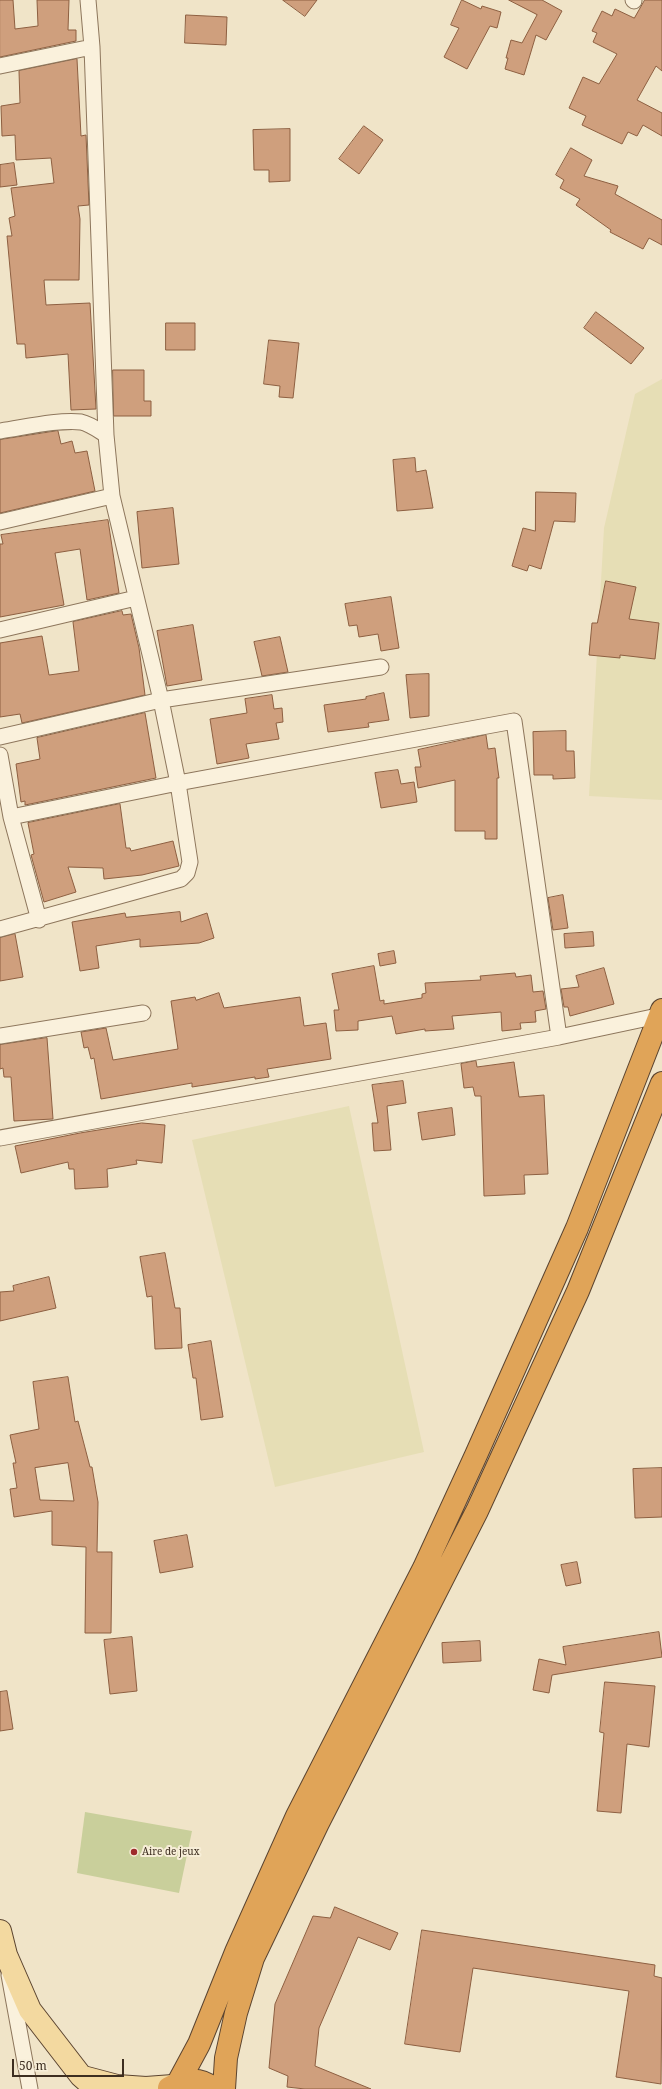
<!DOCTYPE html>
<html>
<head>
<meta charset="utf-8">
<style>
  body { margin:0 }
  #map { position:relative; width:662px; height:2089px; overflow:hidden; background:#f0e4c8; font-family:"Noto Serif",serif }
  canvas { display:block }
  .scale { position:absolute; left:12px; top:2059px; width:112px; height:18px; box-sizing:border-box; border:2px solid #3d2e20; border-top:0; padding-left:5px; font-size:12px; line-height:14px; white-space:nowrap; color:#3d2e20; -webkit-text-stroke:3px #f7eed8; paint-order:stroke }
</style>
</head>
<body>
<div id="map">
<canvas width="662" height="2089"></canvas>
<div class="scale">50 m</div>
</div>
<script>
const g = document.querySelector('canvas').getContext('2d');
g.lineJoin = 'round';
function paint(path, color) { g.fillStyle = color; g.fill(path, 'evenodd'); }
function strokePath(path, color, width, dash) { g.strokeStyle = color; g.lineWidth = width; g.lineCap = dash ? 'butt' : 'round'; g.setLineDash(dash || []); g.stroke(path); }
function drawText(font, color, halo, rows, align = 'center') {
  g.font = font + ' "Noto Serif",serif'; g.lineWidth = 4; g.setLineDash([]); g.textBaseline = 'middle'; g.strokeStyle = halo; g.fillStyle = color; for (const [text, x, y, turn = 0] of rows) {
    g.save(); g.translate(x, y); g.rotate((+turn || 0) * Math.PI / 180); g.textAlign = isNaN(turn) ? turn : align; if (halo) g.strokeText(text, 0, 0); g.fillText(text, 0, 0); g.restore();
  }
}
const farmland = new Path2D(`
  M662,379V800L589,796L604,528L635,394Z
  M349,1106L424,1452L275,1487L192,1140Z`);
const green = new Path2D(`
  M85,1812L192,1831L179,1893L77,1873Z`);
const building = new Path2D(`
  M0,0H13L15,29L38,26L37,0H69L68,30H76V41L0,57Z
  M283,0H317L305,16Z
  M462,0L481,9L482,6L501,12L497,28L490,26L467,69L444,57L459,28L451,25Z
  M509,0H542L562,11L546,40L536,35L524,75L505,69L508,58H506L511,40L522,43L537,15Z
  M645,0H662V71L656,66L637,100L662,113V136L643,125L637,136L628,132L622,144L582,125L586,116L569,108L583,77L599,84L617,54L593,42L597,33L592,31L602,11L612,16L615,9L634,18Z
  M186,15L227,17L226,45L185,43Z
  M77,59L81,136L86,135L89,205L78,206L80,219L79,280H44L46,305L90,303L96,409L71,410L68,354L26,358L25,344H17L7,236H12L9,218L15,216L11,188L54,183L51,158L16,160L15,135L2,136L1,106L20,103L19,71Z
  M364,126L383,140L359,174L339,159Z
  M290,129V181L269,182V170H254L253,130Z
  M571,148L592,160L584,176L618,186L615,194L662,220V245L649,238L643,249L610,232L611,230L576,205L580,199L560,188L564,180L556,175Z
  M14,163L17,185L0,187V165Z
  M596,312L644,348L631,364L584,328Z
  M166,323H195V350H166Z
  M269,340L299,343L293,398L279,397L280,386L264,384Z
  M113,370H144V401H151V416H114Z
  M58,431L61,444L72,441L75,453L87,451L95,491L0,513V440Z
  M415,458L416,472L426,470L433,508L397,511L393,460Z
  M536,492L576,493L575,522L554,521L541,569L529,565L527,571L512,566L523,528L535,531Z
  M173,508L179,564L142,568L137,512Z
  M108,520L119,593L87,600L80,549L55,553L64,605L0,617V544H3L1,535Z
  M606,581L636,587L629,619L659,623L655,659L620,655V658L589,655L592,623H597Z
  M391,597L399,648L381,651L378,634L359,637L357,625L349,626L345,604Z
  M122,611L123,615L131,614L139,648L145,695L22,723L20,714L0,717V643L42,636L49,675L79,671L73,622Z
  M193,625L202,680L167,686L157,631Z
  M280,637L288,672L262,676L254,642Z
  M429,674V716L410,718L406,675Z
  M384,693L389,720L368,723L369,727L328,732L324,705L366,699V697Z
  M272,695L274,709L282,708L283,722L276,723L279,739L246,744L249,758L217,764L210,719L247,713L245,699Z
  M145,713L156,778L25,805V801L21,802L16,764L40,759L37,738Z
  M566,731V751H574L575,778L553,779V775H534L533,732Z
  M486,735L488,749L495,748L499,778H497V839H485V831H455V780L418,788L415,767H421L418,750Z
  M398,770L401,784L414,782L417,802L381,808L375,773Z
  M120,804L126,848H130L131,851L173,841L179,866L142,875L104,879L103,868L68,867L76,892L44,902L31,855L34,854L28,823Z
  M563,895L568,928L553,930L548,898Z
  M180,912L181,922L207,913L214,938L199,943L140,947V939L96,946L99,968L80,971L72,922L125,913L126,917Z
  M593,932L594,946L565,948L564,934Z
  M15,934L23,977L0,981V938Z
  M394,951L396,963L380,966L378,954Z
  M374,966L380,1001L384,1000V1004L422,998V994L426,993L425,983L481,980L480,976L515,973L516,977L531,975L533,992L543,991L546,1009L535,1011L536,1022L520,1023L521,1029L502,1031L501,1012L452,1016L454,1029L425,1031V1029L396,1034L392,1016L358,1021V1030L336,1031L334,1010H339L332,974Z
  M604,968L614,1004L570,1016L568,1007H564L561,989L579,987L576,976Z
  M219,993L224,1008L300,997L304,1026L326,1023L331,1059L267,1069L269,1077L255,1079V1077L192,1087V1083L101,1099L94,1058L91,1059L88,1047L84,1048L81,1032L106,1028L113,1060L178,1049L171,1001L195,997L196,1000Z
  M47,1038L53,1119L14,1121L11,1077H4L3,1068L0,1069V1045Z
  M476,1061L477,1067L514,1062L519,1097L544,1095L548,1174L524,1175L525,1194L484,1196L481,1096H475L473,1087L464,1088L461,1064Z
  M403,1081L406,1103L387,1106L391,1150L374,1151L372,1123H378L372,1085Z
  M452,1108L455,1135L422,1140L418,1113Z
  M142,1123L165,1125L162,1163L136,1160L137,1164L107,1169L108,1187L75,1189L74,1169H69L68,1162L21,1173L15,1146L80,1133Z
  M165,1253L175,1308H180L182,1348L155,1349L152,1296L147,1297L140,1257Z
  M49,1277L56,1308L0,1321V1292L14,1291L13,1286Z
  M211,1341L223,1417L201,1420L196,1378H193L188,1345Z
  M68,1377L75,1422L78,1421L90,1467H92L98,1502L97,1552H112L111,1633H85L86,1547L52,1545V1511L14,1517L10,1489L17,1488L13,1463H16L10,1435L39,1429L33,1382ZM68,1463L74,1501L40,1500L35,1468Z
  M662,1468V1517L635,1518L633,1469Z
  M187,1535L193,1567L160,1573L154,1541Z
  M577,1562L581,1583L566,1586L561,1565Z
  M659,1632L662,1657L552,1675L549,1693L533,1690L539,1659L566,1665L563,1647Z
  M132,1637L137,1691L110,1694L104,1640Z
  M480,1641L481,1661L443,1663L442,1643Z
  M605,1682L655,1686L649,1747L627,1744L621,1813L597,1811L604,1733L600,1732Z
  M7,1691L13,1729L0,1731V1692Z
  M335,1907L398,1933L390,1950L358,1937L319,2028L315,2066L371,2089H305L287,2087L288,2076L269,2068L275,2004L313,1916L330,1918Z
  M422,1930L655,1965L654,1976L662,1978L661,2084L616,2077L629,1991L473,1968L460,2052L405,2044Z`);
const street = new Path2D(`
  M88,0L92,47L106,435
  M633,0L634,1
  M0,66L92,47
  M0,431C22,428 59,419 81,422C90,424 98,430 106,435L112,496L0,522
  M0,630L136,598
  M0,737L161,700L112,496
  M0,755L11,817L39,920
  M11,817L178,783L514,721L559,1037
  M0,929L181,879L187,873L190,862L178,783L161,700L381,667
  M0,1036L143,1013
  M0,1138L559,1037L662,1015
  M9,1975L30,2089`);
const primary = new Path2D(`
  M0,1931L6,1955L30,2010L81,2076L96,2089
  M83,2077L117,2086L146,2088L173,2086`);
const highway = new Path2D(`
  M178,2083L199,2044L236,1952L297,1816L424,1568L476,1455L577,1228L662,1010
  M169,2088C184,2079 200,2077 214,2089
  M224,2089L226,2058L236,2013L253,1958L318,1823L477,1511L578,1291L662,1083`);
const markers = [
  [134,1852,4,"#9e2a2b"]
];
const poiNames = [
  ["Aire de jeux",142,1852]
];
paint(farmland, '#e6deb5');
paint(green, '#c9cf9b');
paint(building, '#cf9f7d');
strokePath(building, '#8d5f41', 1);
strokePath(street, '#8d765c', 17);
strokePath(primary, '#5b4430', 24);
strokePath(highway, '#5b4430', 24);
strokePath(street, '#faf1dc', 15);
strokePath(primary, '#f3d9a0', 22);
strokePath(highway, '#e0a458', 22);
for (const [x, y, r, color] of markers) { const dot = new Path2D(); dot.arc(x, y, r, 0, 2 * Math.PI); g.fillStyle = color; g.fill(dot); strokePath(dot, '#f7eed8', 1.5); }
drawText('10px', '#3d2e20', '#f7eed8', poiNames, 'left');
</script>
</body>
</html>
